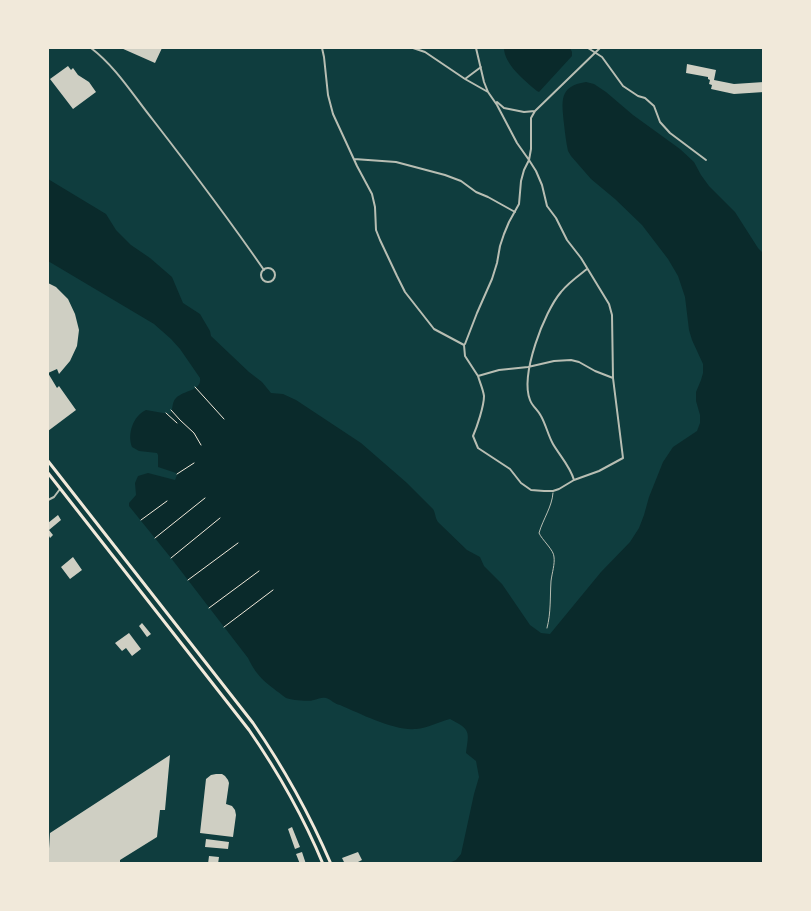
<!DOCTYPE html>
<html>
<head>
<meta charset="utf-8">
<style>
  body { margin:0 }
  #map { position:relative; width:811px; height:911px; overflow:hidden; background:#0f3d3e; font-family:Montserrat,sans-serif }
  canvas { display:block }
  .frame { position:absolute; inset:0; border:49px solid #f1e9da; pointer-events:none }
</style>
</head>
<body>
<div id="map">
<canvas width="811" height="911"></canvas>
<div class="frame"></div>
</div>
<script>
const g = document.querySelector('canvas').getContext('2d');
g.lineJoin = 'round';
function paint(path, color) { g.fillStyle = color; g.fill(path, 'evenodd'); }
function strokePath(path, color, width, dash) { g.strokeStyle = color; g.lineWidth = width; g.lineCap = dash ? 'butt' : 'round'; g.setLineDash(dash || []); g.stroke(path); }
const water = new Path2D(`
  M504,48H570L572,52V56L539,92L537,91C525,81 504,64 504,48Z
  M586,82L594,84L606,92L633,115L680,149L694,162L701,175L709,186L735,212L758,248L763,253V863H449L456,860L461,854L474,794L479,777L476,761L466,753C469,731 471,730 450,719C438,722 428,728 416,729C394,731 361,714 340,705C334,704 332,700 326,698C321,697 319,699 314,700C309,702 291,700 286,698C268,684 258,679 248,658L171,558L129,506V503L136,495L135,483L138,476L148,473L175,480L177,475L176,473L158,467V455L157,453L139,451L132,447C127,434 133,416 146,410L169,414L171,413C173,407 172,402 176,398C184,390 202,391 200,378L180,349L171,339L154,324L48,261V179L106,214L116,230L131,245L150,258L172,277L183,303L200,314L210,331L211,336L249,372L262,382L271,393L283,394L296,400L361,443L407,483L433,509C436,514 435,519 439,523L467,550L480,557L484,566L502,584L530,625L541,633L550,634L601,572L630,542L639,528L644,515L649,497L663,462L673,447L697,431L700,423V415L696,401V392L701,380L703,373V364L692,340L689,330L685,297L678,276L668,259L642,225L615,199L591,179L571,156L568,151C566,142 565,133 564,124C562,102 558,86 586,82Z`);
const building = new Path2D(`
  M121,48H162L155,63Z
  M687,64L716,70L714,80L734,84L764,82V92L734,94L711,89L712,85L709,84L710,80L708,79V77L686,73Z
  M68,66L71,70L73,68L78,75L89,82L96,92L73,109L50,79Z
  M48,283L56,287L68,299L75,314L79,330L77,346L70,361L59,374L57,369L48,373L57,388L59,386L76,410L48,431Z
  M58,515L61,520L49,530L53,535L50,538L48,534V523Z
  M73,557L82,570L70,579L61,567Z
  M142,623L151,634L147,637L139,626Z
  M129,633L141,649L132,656L126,648L122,651L115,643Z
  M170,755L165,810H160L157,837L120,860V864H48L50,833Z
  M216,774H222L225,776L228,780L229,783L226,804L232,806L235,810L236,815L233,837L200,833L206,779L211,775Z
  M292,827L300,847L295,849L288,829Z
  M206,839L229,842L228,849L205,847Z
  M302,852L306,864H300L296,854Z
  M358,852L362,860L354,864H345L342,858Z
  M209,856L219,857L218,864H208Z`);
const path = new Path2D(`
  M195,387L224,419
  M171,410L180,420L194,433L201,445
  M166,413L177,423
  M177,474L194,463
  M141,520L167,501
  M155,538L205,498
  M171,558L220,518
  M188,580L238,543
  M209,608L259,571
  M224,627L273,590`);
const service = new Path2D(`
  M547,628C551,613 550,597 551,581C552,573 555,564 554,557C554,550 542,540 539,533C543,519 552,507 553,493`);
const minor = new Path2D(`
  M91,48C116,67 133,95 153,120C191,169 228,218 264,270
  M322,48L324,57L328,95L333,114L357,166L372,194L375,207L376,230L380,240L397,276L405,292L434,329L464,345L465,356L478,376
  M413,48L425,52L465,79L488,92
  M588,48L602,57L623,86L638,96L645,98L654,106L660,122L670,133L706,160
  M747,48H756
  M465,79L481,67
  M497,102L504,108L524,112L535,111L600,48
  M535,111L531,118V149L529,160L536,171L542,185L547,206L556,218L567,240L581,258L609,304L612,315L613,378L623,458L599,471L574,480L559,489L553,491H544L531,490L521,483L510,469L478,448L473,436C477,427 484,406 484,396C483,389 480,383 478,376L499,370L528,367L554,361L571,360L579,362L595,371L613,378
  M354,159L396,162L445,175L461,181L476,192L488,197L515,212
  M261 275a7 7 0 1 1 14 0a7 7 0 1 1-14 0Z
  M465,344L477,313L492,279L497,263L500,246L504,234L509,222L519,204L521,181L524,170L529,160L517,143L497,105L488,92L484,82L476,48
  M574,480C570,466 560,456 553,444C548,435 546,425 541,416C538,410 532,406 530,400C520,375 544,312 561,292C568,283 578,276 587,269
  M48,500L54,497L60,489`);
const secondary = new Path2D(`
  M48,461L253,723C284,768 309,813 331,864
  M48,473L249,730C278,772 303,816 323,864`);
paint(water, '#0a2a2b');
paint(building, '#cfcfc3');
strokePath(path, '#f1e9da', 1);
strokePath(service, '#b8beb3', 1);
strokePath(minor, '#b8beb3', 2);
strokePath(secondary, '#f1e9da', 3);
</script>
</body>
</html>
